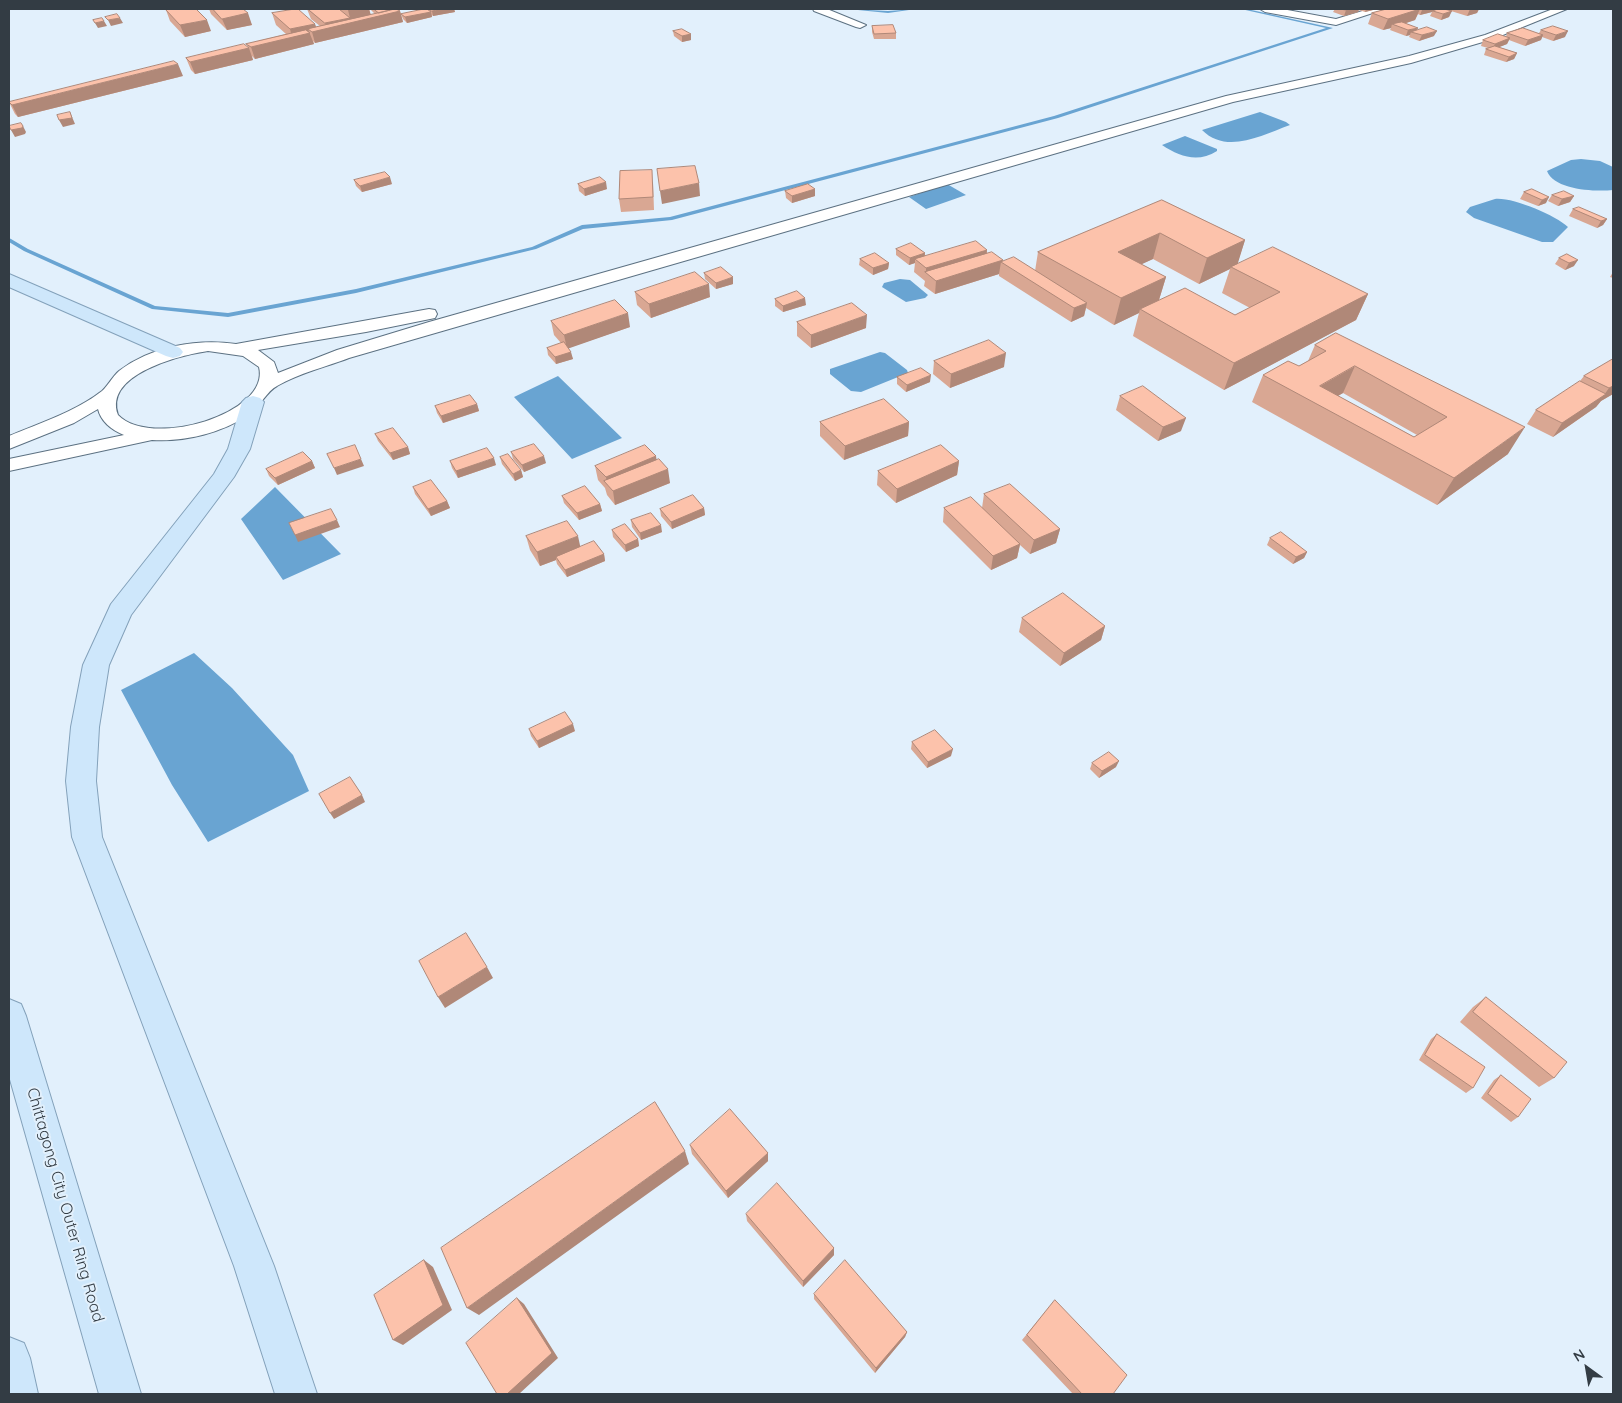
<!DOCTYPE html>
<html>
<head>
<meta charset="utf-8">
<style>
  body { margin:0 }
  #map { position:relative; width:1622px; height:1403px; overflow:hidden; background:#e2f0fc; font-family:Quicksand,sans-serif }
  canvas { display:block }
  .frame { position:absolute; inset:0; border:10px solid #333c44; pointer-events:none }
  .north { position:absolute; left:1562px; top:1343px; width:50px; height:50px; -webkit-text-stroke:4px #e2f0fc; paint-order:stroke; rotate:328deg; font-size:14px; font-weight:700; line-height:20px; text-align:center; color:#333c44 }
  .north::after { content:''; display:block; margin:auto; width:18px; height:22px; background:#333c44; clip-path:polygon(50% 0,100% 100%,50% 72%,0 100%) }
</style>
</head>
<body>
<div id="map">
<canvas width="1622" height="1403"></canvas>
<div class="frame"></div>
<div class="north">N</div>
</div>
<script>
const g = document.querySelector('canvas').getContext('2d');
g.lineJoin = 'round';
function paint(path, color) { g.fillStyle = color; g.fill(path, 'evenodd'); }
function strokePath(path, color, width, dash) { g.strokeStyle = color; g.lineWidth = width; g.lineCap = dash ? 'butt' : 'round'; g.setLineDash(dash || []); g.stroke(path); }
function drawText(font, color, halo, rows, align = 'center') {
  g.font = font + ' Quicksand,sans-serif'; g.lineWidth = 4; g.setLineDash([]); g.textBaseline = 'middle'; g.strokeStyle = halo; g.fillStyle = color; for (const [text, x, y, turn = 0] of rows) {
    g.save(); g.translate(x, y); g.rotate((+turn || 0) * Math.PI / 180); g.textAlign = isNaN(turn) ? turn : align; if (halo) g.strokeText(text, 0, 0); g.fillText(text, 0, 0); g.restore();
  }
}
const water = new Path2D(`
  M1260,112L1286,122L1290,125C1262,135 1227,155 1202,130Z
  M1185,136L1217,149V151C1198,163 1180,157 1162,145Z
  M1581,159L1600,161L1613,167V190C1595,192 1554,190 1547,171L1571,160Z
  M947,184L966,195L926,209L909,197Z
  M1495,199C1512,197 1555,215 1568,227L1553,242H1542L1474,218L1466,212L1470,207Z
  M900,279L910,280L928,295L925,298L906,302L882,287L884,283Z
  M880,352L885,353L907,370L908,373L861,392L851,391L830,374V369Z
  M558,376L622,438L572,459L514,397Z
  M275,487L341,554L283,580L241,519Z
  M194,653L232,688L293,755L309,791L208,842L172,785L121,690Z`);
const stream = new Path2D(`
  M848,9L888,11L916,9L888,13Z
  M1241,9H1247L1333,28L1058,118L672,220L583,229L536,249L356,293L228,317L152,309L24,251L9,242V238L11,239L28,249L155,306L228,313L356,289L532,247L582,225L670,217L1054,116L1326,28Z`);
const minor = new Path2D(`
  M813,9H827L866,25L860,28L856,27L814,11Z
  M1260,9H1282L1336,19L1369,9H1385L1336,25L1265,12Z
  M1553,9H1567L1493,39L1411,63L1233,102L349,358C326,367 299,373 277,386C267,391 260,406 251,413C223,433 185,442 152,440L9,471V459L124,435C112,430 101,422 98,409L74,423L9,449V436C40,423 75,412 102,391C108,386 112,377 119,371C150,347 197,338 236,344L429,309L435,310L437,314L435,318L366,332L258,350L274,362L278,373L337,350L429,322L1226,96L1409,56L1485,35ZM208,351L243,356L259,367C271,414 150,449 118,415C103,374 181,355 208,351Z`);
const primary = new Path2D(`
  M9,274L180,348L183,352L180,356L173,358L166,356L9,287Z
  M253,396L260,398L264,402L250,449L234,477L131,615L109,665L99,727L96,781L102,837L274,1266L317,1394H275L234,1266L72,837L66,781L71,727L83,665L111,604L214,474L228,449L242,402L246,398Z
  M9,999L21,1004L26,1016L141,1394H99L9,1076Z
  M9,1337L24,1343L30,1358L38,1394H9Z`);
const wall = new Path2D(`
  M209,9H243L252,25L227,30L211,14Z
  M307,9H369L371,15L375,14L370,9H388L390,10L400,11L403,22L315,43L313,41L314,44L255,59L252,56L253,60L195,74L191,70L186,58L248,47L246,44L286,34L276,25L272,13L315,24L316,27L320,26L311,19Z
  M428,9H454L455,12L433,16L432,15V17L407,23L403,19L401,14L428,10Z
  M1335,9H1377L1365,12L1359,10L1358,12L1344,16L1333,12Z
  M1387,9H1479L1477,13L1467,16L1451,11L1449,17L1441,20L1430,16L1432,12L1420,15L1418,14L1415,20L1406,23L1417,30L1434,36L1419,41L1409,37L1410,35L1406,36L1390,30L1391,28L1383,30L1368,24L1372,13Z
  M166,10L211,31L185,37L170,21Z
  M872,26L896,33V39H874L872,32Z
  M1541,30L1565,37L1553,41L1542,37L1541,40L1525,46L1509,40L1507,44L1499,47L1517,53L1514,59L1506,62L1484,55L1486,49L1488,48L1481,46L1483,40L1506,37L1507,33H1539Z
  M673,31L691,34V40L682,42L674,36Z
  M183,76L18,117L15,114L9,102Z
  M354,180L392,184L362,192L356,186Z
  M653,182L654,210L621,212L619,199Z
  M578,184L607,189L585,196L579,191Z
  M815,189V196L792,203L786,198L785,191Z
  M1532,189L1546,203L1538,206L1520,199L1524,192Z
  M1552,195L1574,196L1570,202L1558,206L1548,201Z
  M1162,200L1245,240L1237,264L1368,294L1356,320L1224,390L1133,336L1139,313L1114,325L1086,308L1084,316L1071,322L999,276V274L935,294L924,286L925,281L914,272L915,263L909,265L896,255V249L925,253V256L987,250V253L1003,261L1035,271L1038,252ZM1153,259L1199,284L1230,269L1222,293L1250,308L1235,315L1159,300L1166,277L1141,264Z
  M1573,209L1607,219L1603,225L1597,228L1569,216Z
  M1567,254L1574,266L1565,270L1555,264L1559,258Z
  M860,259L889,263L888,269L873,275L859,265Z
  M1613,272V278L1610,277Z
  M704,273L733,284L716,289L705,279Z
  M635,292L710,297L651,318L637,305Z
  M775,299L806,305L783,312L775,306Z
  M551,321L630,327L568,348L573,359L556,364L548,355L547,348L561,343L554,335Z
  M797,322L866,328L811,348L797,336Z
  M1336,333L1508,454L1437,505L1252,402L1263,375L1299,366L1308,361L1315,345ZM1343,393L1417,435L1414,437L1338,396Z
  M1613,359V394L1601,401L1596,407L1553,437L1527,424L1536,410L1580,381L1584,376Z
  M934,361L1004,367L950,388L933,374Z
  M897,377L930,382L906,392L897,384Z
  M1120,396L1181,431L1158,441L1116,410Z
  M477,404L479,411L443,423L437,413L435,406Z
  M820,422H909L908,436L844,460L820,436Z
  M375,434L408,447L410,454L393,460L378,441Z
  M511,452L546,463L524,472L513,459Z
  M656,456V460L670,483L615,505L607,495L605,488L598,480L595,466Z
  M500,457L521,470L523,477L515,481L502,464Z
  M312,461L315,468L278,485L269,476L266,469Z
  M450,461L496,465L458,478L452,468Z
  M959,461L957,475L896,503L877,485L878,471Z
  M413,487L447,501L450,508L431,516L415,494Z
  M984,494L1060,529L1056,543L1030,554L1020,545L1017,558L991,570L943,522L944,508H982Z
  M562,496L600,504L602,511L579,520L564,503Z
  M704,508L705,515L672,529L661,516L660,509Z
  M631,520L662,532L641,540L632,527Z
  M612,530L638,539L639,546L626,552L613,537Z
  M526,536L581,547L604,554L605,561L567,577L557,564L556,560L540,566L530,550Z
  M1270,538L1307,552L1304,558L1293,564L1267,545Z
  M1022,618L1105,626L1101,640L1060,666L1019,632Z
  M529,729L575,731L539,748L531,736Z
  M912,742L951,756L927,768L911,749Z
  M1092,763L1116,767L1099,778L1090,769Z
  M1486,997L1554,1078L1539,1087L1460,1022L1473,1007Z
  M1437,1034L1473,1088L1466,1093L1419,1060L1431,1039Z
  M1501,1075L1518,1117L1511,1122L1481,1098L1494,1080Z
  M690,1145L768,1153V1161L728,1198L692,1154Z
  M746,1214L834,1255L803,1287L747,1221Z
  M814,1294L907,1332L905,1337L875,1373L814,1299Z
  M1055,1300L1113,1394H1073L1022,1340L1050,1306Z`);
const shadedWall = new Path2D(`
  M352,9H369L371,16L400,11L403,22L315,43L312,32L308,29L314,44L255,59L251,47L292,37L290,29L315,24L317,30L327,28L325,23L350,18L348,10Z
  M441,9H454L455,12L433,16L432,11Z
  M1352,9H1359L1358,12L1344,16L1346,10Z
  M1366,9H1377L1365,12Z
  M1420,9L1415,20L1397,26L1392,24L1391,28L1383,30L1388,19Z
  M1426,9H1441L1433,11L1432,12L1420,15L1422,10Z
  M1470,9H1479L1477,13L1467,16Z
  M1452,11L1449,17L1441,20L1443,14Z
  M431,12L432,17L407,23L405,17Z
  M248,13L252,25L227,30L222,19Z
  M120,18L123,23L111,26L108,20Z
  M207,20L211,31L185,37L180,25Z
  M104,21L107,26L98,28L95,23Z
  M1418,28L1415,33L1411,32L1410,35L1406,36L1408,30Z
  M1437,31L1434,36L1419,41L1422,35Z
  M1568,31L1565,37L1553,41L1556,35Z
  M691,34V40L682,42V36Z
  M1543,35L1541,40L1525,46L1528,40Z
  M1510,38L1507,44L1492,50L1495,44Z
  M249,48L253,60L195,74L190,62Z
  M1517,53L1514,59L1506,62L1509,57Z
  M178,64L183,76L18,117L12,105Z
  M70,112L75,124L63,127L59,120Z
  M23,126L26,132L25,134L15,137L11,130Z
  M390,177L392,184L362,192L360,186Z
  M606,182L607,189L585,196L584,189Z
  M699,183L700,196L662,204L660,191Z
  M815,189V196L792,203V196Z
  M1574,196L1570,202L1558,206L1562,199Z
  M1549,197L1546,203L1538,206L1542,200Z
  M1607,219L1603,225L1597,228L1601,221Z
  M1160,233L1153,259L1112,278L1118,252Z
  M1245,240L1237,266L1231,267L1230,269L1199,284L1207,258Z
  M987,250L985,263L926,273V268Z
  M925,253L924,259H915V263L909,265L910,258Z
  M1003,260L1002,263L1001,262L999,274L935,294L936,281Z
  M1578,260L1574,266L1565,270L1569,263Z
  M889,263L888,269L873,275V268Z
  M733,277V284L716,289V283Z
  M1166,277L1158,303L1140,309L1139,313L1114,325L1121,298Z
  M709,284L710,297L651,318L649,304Z
  M1368,294L1356,320L1224,390L1234,363Z
  M805,298L806,305L783,312V306Z
  M1087,303L1084,316L1071,322L1074,308Z
  M628,313L630,327L567,349L564,335Z
  M867,315L866,328L811,348V335Z
  M571,352L573,359L556,364L555,357Z
  M1006,353L1004,367L950,388L951,374Z
  M1355,366L1343,393L1320,406V386Z
  M931,375L930,382L906,392L907,385Z
  M1613,386V394L1601,401L1596,407L1553,437L1562,423L1604,395L1609,388Z
  M477,404L479,411L443,423L441,416Z
  M1186,418L1181,431L1158,441L1163,427Z
  M909,422L908,436L844,460L845,446Z
  M1525,427L1508,454L1437,505L1454,478Z
  M408,447L410,454L393,460L390,453Z
  M544,456L546,463L524,472L522,465Z
  M656,456L658,470L607,485L606,477Z
  M494,458L496,465L458,478L456,471Z
  M361,459L364,466L337,475L334,468Z
  M312,461L315,468L278,485L275,478Z
  M959,461L957,475L896,503L897,489Z
  M668,469L670,483L615,505L613,491Z
  M521,470L523,477L515,481L513,474Z
  M447,501L450,508L431,516L428,509Z
  M600,504L602,511L579,520L577,513Z
  M704,508L705,515L672,529L671,522Z
  M337,520L340,527L298,542L295,535Z
  M661,525L662,532L641,540L640,533Z
  M1060,529L1056,543L1030,554L1034,540Z
  M578,536L581,550L556,557V560L540,566L537,552Z
  M638,539L639,546L626,552L625,545Z
  M1020,544L1017,558L991,570L993,556Z
  M1307,552L1304,558L1293,564L1296,557Z
  M604,554L605,561L567,577L565,570Z
  M1105,626L1101,640L1060,666L1064,653Z
  M573,724L575,731L539,748L537,741Z
  M953,749L951,756L927,768L928,762Z
  M1119,761L1116,767L1099,778L1102,771Z
  M362,795L365,802L334,819L330,813Z
  M487,967L493,978L445,1008L438,997Z
  M685,1151L689,1164L479,1315L467,1308Z
  M768,1153V1161L728,1198L726,1191Z
  M834,1248V1255L803,1287V1281Z
  M424,1260L433,1267L452,1310L403,1345L393,1340Z
  M517,1298L524,1304L558,1358L519,1394H507Z
  M907,1332L905,1337L875,1373L876,1368Z`);
const building = new Path2D(`
  M170,9H196L207,20L180,25L166,10Z
  M213,9H243L248,13L222,19Z
  M295,9H298L315,24L290,29L272,13Z
  M308,9H339L350,18L325,23Z
  M374,9H388L390,10L379,13Z
  M396,9L400,11L312,32L308,29Z
  M424,9H427L431,12L405,17L401,14Z
  M429,9H441L432,11Z
  M1341,9H1352L1346,10Z
  M1387,9H1420L1388,19L1372,13Z
  M1438,9H1444L1452,11L1443,14L1433,11Z
  M117,14L120,18L108,20L105,17Z
  M102,18L104,21L95,23L93,20Z
  M1402,22L1418,28L1408,30L1392,24Z
  M893,25L896,33L874,34L872,26Z
  M1553,26L1568,31L1556,35L1541,30Z
  M1427,27L1437,31L1422,35L1411,32Z
  M1523,28L1543,35L1528,40L1507,33Z
  M682,29L691,34L682,36L673,31Z
  M306,30L310,33L251,47L246,44Z
  M1498,34L1510,38L1495,44L1483,40Z
  M244,44L249,48L190,62L186,58Z
  M1495,46L1517,53L1509,57L1486,49Z
  M174,61L178,64L12,105L9,102Z
  M70,112L72,118L59,120L57,115Z
  M21,123L23,126L22,128L11,130L9,126Z
  M695,166L699,183L660,191L657,169Z
  M652,170L653,197L619,199L620,171Z
  M385,172L390,177L360,186L354,180Z
  M600,177L606,182L584,189L578,184Z
  M808,184L815,189L792,196L785,191Z
  M1532,189L1549,197L1542,200L1524,192Z
  M1564,191L1574,196L1562,199L1552,195Z
  M1162,200L1245,240L1207,258L1160,233L1118,252L1166,277L1121,298L1038,252Z
  M1579,207L1607,219L1601,221L1573,209Z
  M976,241L987,250L926,268L915,259Z
  M911,243L925,253L910,258L896,249Z
  M1273,247L1368,294L1234,363L1140,309L1185,288L1235,315L1280,292L1231,267Z
  M992,252L1003,260L936,281L925,272Z
  M875,253L889,263L873,268L860,259Z
  M1567,254L1578,260L1569,263L1559,258Z
  M1014,257L1087,303L1074,308L1001,262Z
  M721,267L733,277L716,283L704,273Z
  M695,272L709,284L649,304L635,292Z
  M797,291L805,298L783,306L775,299Z
  M615,300L628,313L564,335L551,321Z
  M852,303L867,315L811,335L797,322Z
  M1336,333L1525,427L1454,478L1263,375L1288,361L1299,366L1326,351L1315,345ZM1355,366L1447,417L1414,437L1320,386Z
  M989,340L1006,353L951,374L934,361Z
  M564,342L571,352L555,357L547,348Z
  M1613,359V386L1609,388L1584,376Z
  M921,368L931,375L907,385L897,377Z
  M1580,381L1606,394L1562,423L1536,410Z
  M1143,386L1186,418L1163,427L1120,396Z
  M470,395L477,404L441,416L435,406Z
  M884,399L909,422L845,446L820,422Z
  M393,428L408,447L390,453L375,434Z
  M534,444L544,456L522,465L511,452Z
  M355,445L361,459L334,468L327,454Z
  M645,445L656,456L606,477L595,466Z
  M941,445L959,461L897,489L878,471Z
  M487,448L494,458L456,471L450,461Z
  M303,452L312,461L275,478L266,469Z
  M508,454L521,470L513,474L500,457Z
  M659,459L668,469L613,491L604,481Z
  M431,480L447,501L428,509L413,487Z
  M1010,484L1060,529L1034,540L984,494Z
  M585,486L600,504L577,513L562,496Z
  M693,495L704,508L671,522L660,509Z
  M971,497L1020,544L993,556L944,508Z
  M331,509L337,520L295,535L289,523Z
  M651,513L661,525L640,533L631,520Z
  M567,521L578,536L537,552L526,536Z
  M625,524L638,539L625,545L612,530Z
  M1281,532L1307,552L1296,557L1270,538Z
  M594,541L604,554L565,570L556,557Z
  M1063,593L1105,626L1064,653L1022,618Z
  M565,712L573,724L537,741L529,729Z
  M935,730L953,749L928,762L912,742Z
  M1109,752L1119,761L1102,771L1092,763Z
  M350,777L362,795L330,813L319,794Z
  M466,933L487,967L438,997L419,961Z
  M1486,997L1567,1062L1554,1078L1473,1012Z
  M1437,1034L1485,1067L1473,1088L1425,1055Z
  M1501,1075L1531,1099L1518,1117L1488,1094Z
  M655,1102L685,1151L467,1308L441,1248Z
  M730,1109L768,1153L726,1191L690,1145Z
  M777,1183L834,1248L803,1281L746,1214Z
  M424,1260L443,1305L393,1340L374,1295Z
  M845,1260L907,1332L876,1368L814,1294Z
  M517,1298L552,1353L507,1394H497L466,1343Z
  M1055,1300L1127,1375L1113,1394H1082L1027,1335Z`);
const nearStreetnames = [
  ["Chittagong City Outer Ring Road",65,1205,74]
];
paint(water, '#69a4d2');
paint(stream, '#69a4d2');
strokePath(minor, '#5c7182', 2);
strokePath(primary, '#83a1ba', 2);
paint(minor, '#fff');
paint(primary, '#cee7fb');
paint(wall, '#d9a793');
paint(shadedWall, '#b08878');
paint(building, '#fcc2ab');
strokePath(building, '#b08878', 1);
drawText('16px', '#333c44', '#e2f0fc', nearStreetnames);
</script>
</body>
</html>
